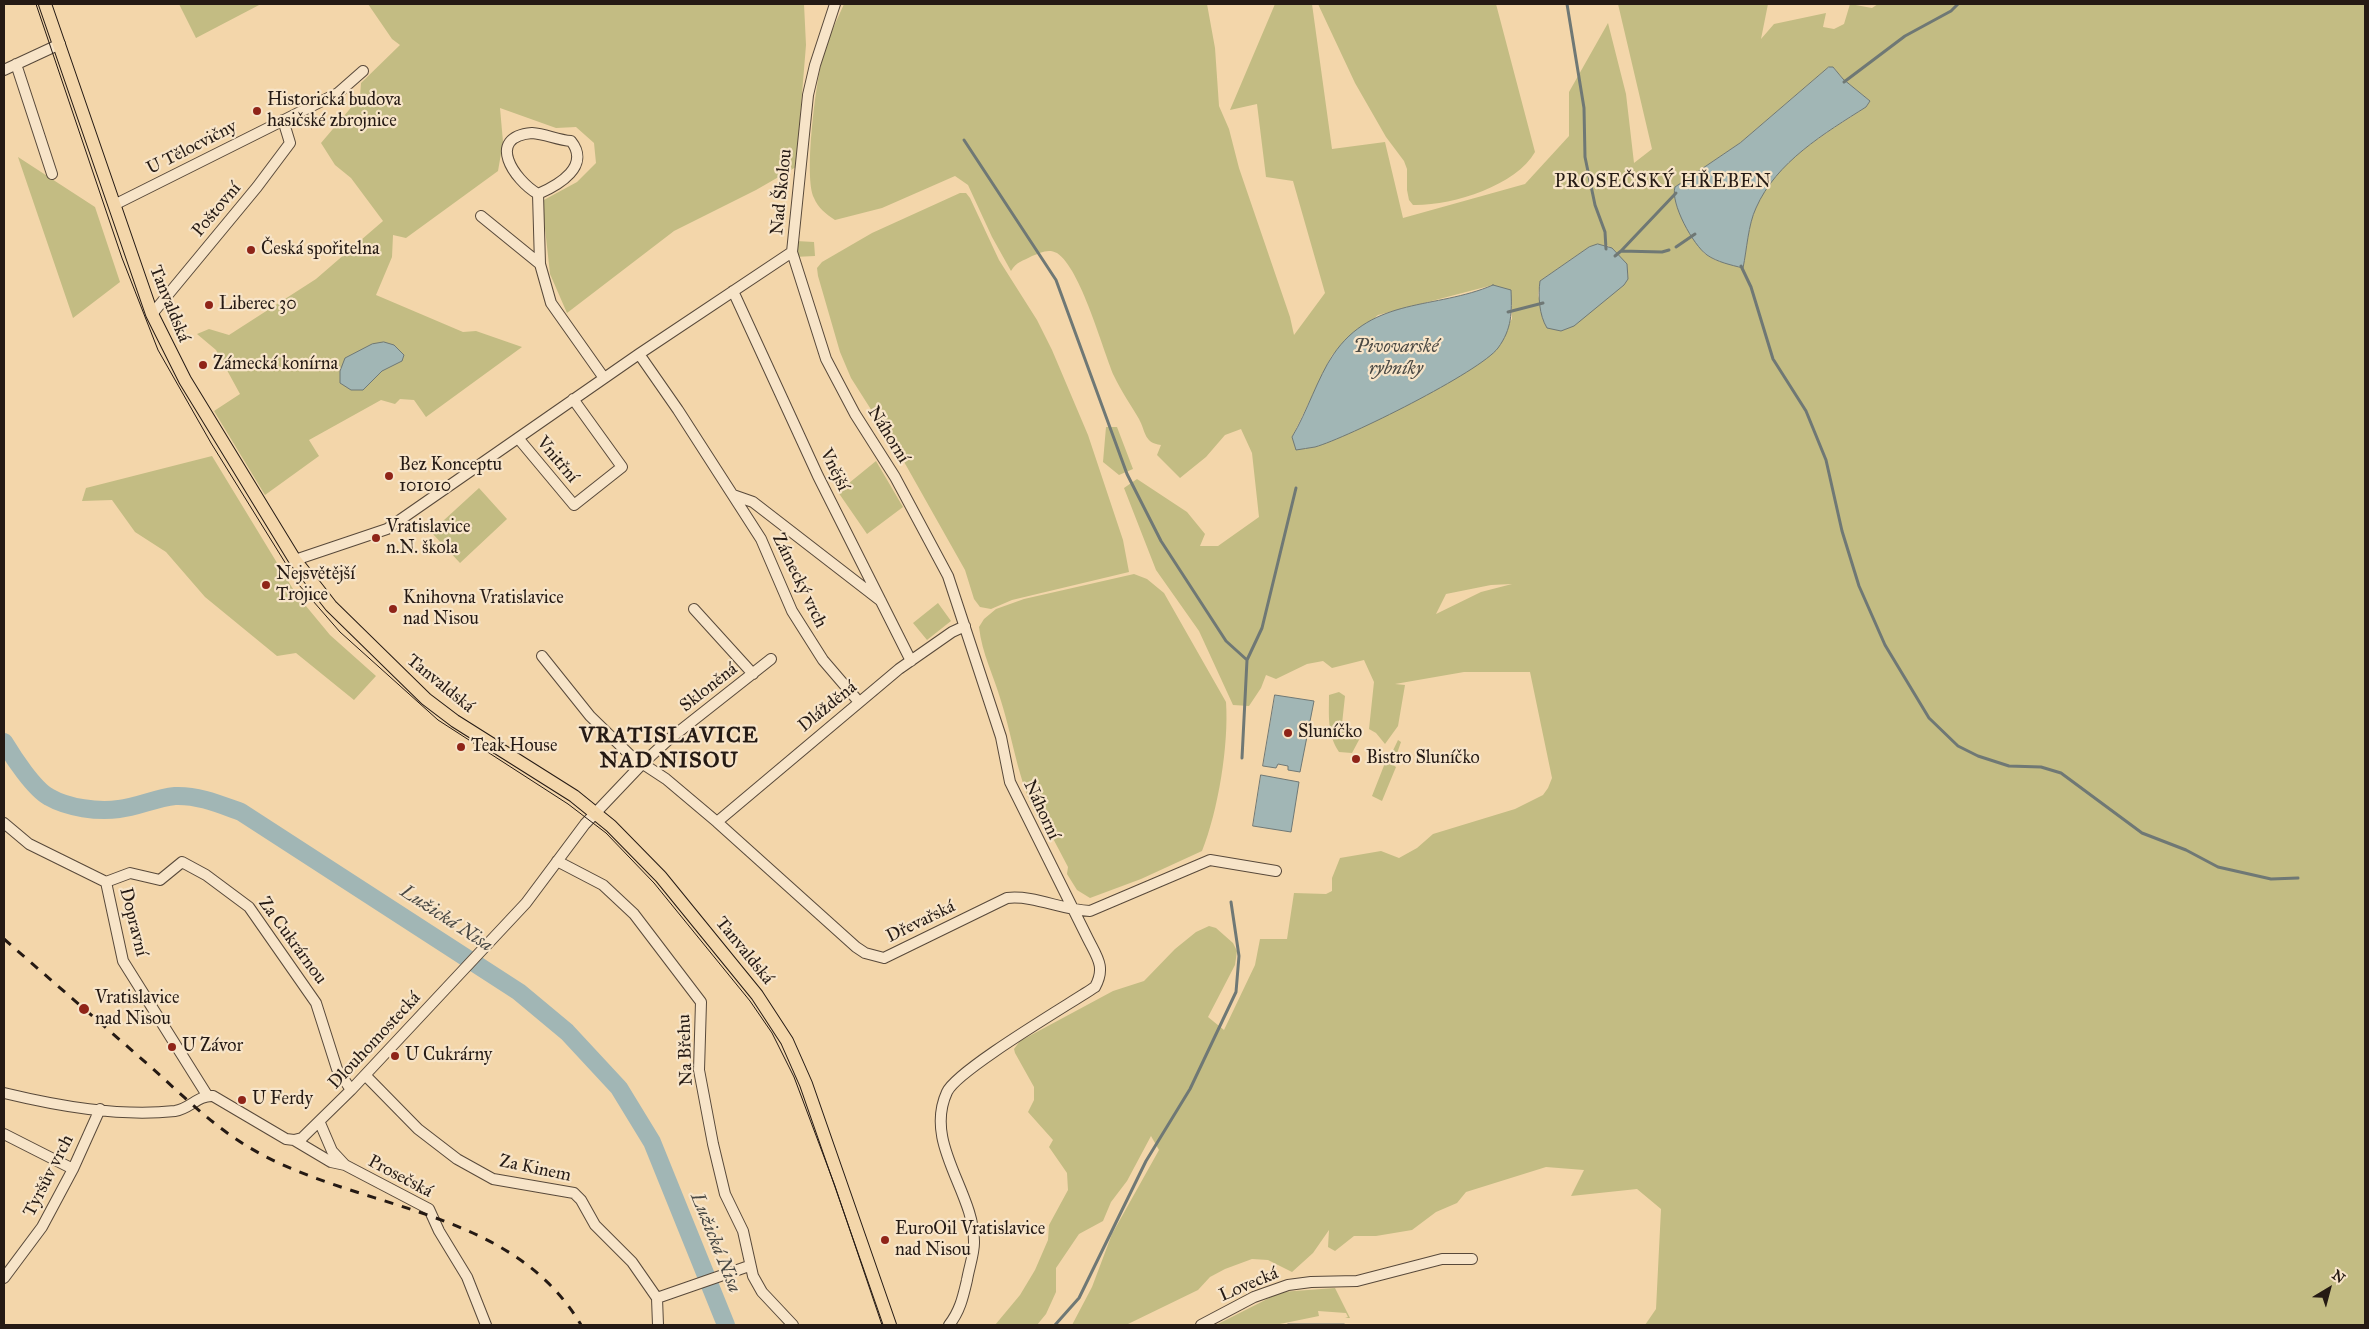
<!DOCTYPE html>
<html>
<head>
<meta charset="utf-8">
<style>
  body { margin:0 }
  #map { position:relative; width:2369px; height:1329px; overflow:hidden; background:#f3d6aa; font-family:"IM FELL Great Primer",serif }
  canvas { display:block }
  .frame { position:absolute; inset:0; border:5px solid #251a14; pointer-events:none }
  .north { position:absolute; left:2304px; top:1264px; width:50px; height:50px; -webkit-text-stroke:4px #f7e4c8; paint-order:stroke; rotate:37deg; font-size:14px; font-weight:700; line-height:20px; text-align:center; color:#251a14 }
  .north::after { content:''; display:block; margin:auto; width:18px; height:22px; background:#251a14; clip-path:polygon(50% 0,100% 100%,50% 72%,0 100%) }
</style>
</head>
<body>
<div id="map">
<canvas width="2369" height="1329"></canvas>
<div class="frame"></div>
<div class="north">N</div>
</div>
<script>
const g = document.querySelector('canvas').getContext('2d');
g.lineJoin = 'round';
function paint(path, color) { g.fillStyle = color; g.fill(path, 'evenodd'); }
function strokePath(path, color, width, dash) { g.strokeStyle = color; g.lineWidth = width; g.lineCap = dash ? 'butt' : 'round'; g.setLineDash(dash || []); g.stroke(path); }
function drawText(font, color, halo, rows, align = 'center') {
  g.font = font + ' "IM FELL Great Primer",serif'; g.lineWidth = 4.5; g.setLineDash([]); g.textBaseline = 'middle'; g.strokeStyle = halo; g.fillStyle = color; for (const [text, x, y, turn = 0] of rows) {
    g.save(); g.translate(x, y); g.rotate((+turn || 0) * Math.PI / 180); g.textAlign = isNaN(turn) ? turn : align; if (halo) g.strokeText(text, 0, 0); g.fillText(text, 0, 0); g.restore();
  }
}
const green = new Path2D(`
  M179,4H261L196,38Z
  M368,4H804L806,45L796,167L756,190L674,231L567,313L550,274L542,201L577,182L596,163L594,143L576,127L556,128L500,108L503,142L498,171L406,238L393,235L392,257L376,295L463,332L476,331L522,347L426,417L414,400L400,399L395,404L381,400L309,440L319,456L265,495L214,411L240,394L216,350L197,334L209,329L229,335L316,279L383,221L351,178L335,165L321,143L360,97L361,83L400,45L392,39Z
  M844,4H1207L1215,48L1219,106L1229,129L1239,168L1290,317L1294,335L1325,293L1293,181L1266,177L1257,104L1230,110L1275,4H1312L1332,149L1385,142L1403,218L1525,184L1569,136V92L1608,23L1626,94L1634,163L1652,149L1618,4H1768L1761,39L1774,24L1826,13L1823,27L1834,29L1844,24L1850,4L1872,8L1878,4H2365V1325H1645L1656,1309L1661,1209L1637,1189L1571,1196L1584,1170L1546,1167L1466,1192L1457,1203L1436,1212L1412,1230L1376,1236H1354L1335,1251L1328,1247L1329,1230L1313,1253L1292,1272L1268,1260L1252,1259L1225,1269L1210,1277L1198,1290L1128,1324L1072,1325L1092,1287L1112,1234L1159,1150L1151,1136L1127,1181L1111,1202L1103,1221L1079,1234L1056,1268V1292L1046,1314L1037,1325H995L1020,1295L1035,1270L1048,1240L1049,1225L1068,1190L1067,1173L1049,1147L1053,1140L1028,1112L1034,1100V1087L1015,1053L1014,1049L1020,1041L1113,991L1144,981L1175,949L1196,932L1209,926L1216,928L1233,943L1237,951L1235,965L1208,1017L1224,1030L1255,965L1260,939H1287L1294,893L1326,894L1332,891V878L1340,858L1381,851L1399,858L1417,848L1433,834L1515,809L1543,795L1548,788L1552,778L1530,672H1464L1395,684L1405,685L1398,726L1385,744L1376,733L1369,729L1374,682L1364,660L1332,668L1323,661L1307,664L1276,679L1266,675L1261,688L1249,706L1233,705L1199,631L1156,570L1124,488L1137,479L1187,512L1205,534L1200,546H1218L1259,517L1252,453L1241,429L1225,435L1206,457L1180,478L1157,455L1161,445C1144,443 1146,432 1139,419C1131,405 1121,391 1114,376C1102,348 1081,269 1057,253C1048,248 1040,253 1032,256C1023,261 1016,262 1011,271L992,237L968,185L955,176L882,208L835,220C826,214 818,208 814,198C804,177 815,93 820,69C824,47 835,24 844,4ZM1829,67H1833L1843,79L1870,101L1866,107C1825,134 1776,161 1756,207C1748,225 1747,249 1743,268L1715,260L1705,254L1698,245L1676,205L1675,187L1740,143ZM1607,245L1618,254L1628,274L1624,285L1541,305L1538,295L1540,281L1589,247ZM1493,285L1512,303V319L1481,362L1442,386L1369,424L1315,447L1299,449L1292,437L1332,355L1378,315ZM1512,584L1481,592L1436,614L1446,594L1491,585Z
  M1318,4H1496L1535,152C1516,186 1451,206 1413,205L1409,200L1407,190V169L1404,161L1386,137L1355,83Z
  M18,157L95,207L120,282L73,318Z
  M960,193H966L970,198L999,260L1037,320L1052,350L1088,435L1123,540L1129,572L1012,600L991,609L980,607L974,599L965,570L903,460L851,378L840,352L818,276L817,268L822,262L872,233Z
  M796,241L814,242L815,256L794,257Z
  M1106,427H1117L1133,469L1119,475L1103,462Z
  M212,456L296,594L330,635L376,676L354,700L296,653L277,656L205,597L166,552L135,532L112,500L82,501L86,488Z
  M876,461L903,507L867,534L838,492Z
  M479,488L507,519L460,563L431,532Z
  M1134,574L1147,579L1164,593L1226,702C1229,745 1218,811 1202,851L1141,879L1090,898L1077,890L1067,874L1068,867L1047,827L1042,825C1019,789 1014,742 1001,701C994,676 982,654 979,627L984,619L996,609L1024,599Z
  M938,603L951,621L927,640L913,623Z
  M1339,692L1345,696L1342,724L1360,738L1352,753L1339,752C1327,734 1329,716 1329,695Z
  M1398,740L1401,742L1393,765L1396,767L1382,801L1372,796L1385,763H1387Z
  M1335,1288L1350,1318H1345L1348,1317L1346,1313L1318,1311L1319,1316L1275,1325H1216L1281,1292Z`);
const water = new Path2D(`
  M1829,67H1833L1843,79L1870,101L1866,107C1825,133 1776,162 1756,208C1748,225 1747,249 1743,268C1731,265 1717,262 1707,255C1693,245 1670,203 1675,187L1740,143Z
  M1598,244L1612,248L1627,264L1628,279L1624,285L1574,326L1561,331L1547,328C1539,315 1538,296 1540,281L1589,247Z
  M1493,285L1511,290C1512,312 1512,329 1498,348C1480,372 1347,438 1315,447C1309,448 1302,449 1296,450L1292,437C1307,412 1318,377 1333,355C1373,296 1435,310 1493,285Z
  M384,342L394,345L404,355L402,361L382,371L363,390H351L340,383V371L345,358L372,344Z
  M1275,695L1314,701L1300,772L1288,770V766L1278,764L1276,768L1263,766Z
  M1261,775L1299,782L1291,832L1253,826Z`);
const stream = new Path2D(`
  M1567,4L1584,108L1585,157L1595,205L1605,232L1606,249
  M1844,82L1905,36L1951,11L1958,4
  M964,140L1056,280L1127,474L1161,541L1226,641L1247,660
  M1676,247L1695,234
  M1621,251L1676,193
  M1615,256L1621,251L1662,252L1669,250
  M1741,266L1751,287L1773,359L1806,411L1826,460L1842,531L1859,586L1885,645L1929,718L1958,746L1978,756L2009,766L2041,767L2061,773L2142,833L2186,850L2218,867L2271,879L2298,878
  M1508,312L1543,303
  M1242,758L1247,660L1262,628L1296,488
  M1055,1325L1079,1298L1146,1161L1190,1089L1236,992L1239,956L1231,902
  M1288,1325H1344`);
const river = new Path2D(`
  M4,742C13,757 34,789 49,797C68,808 98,812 119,809C138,807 155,798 175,796C198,795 219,804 241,812L519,992L567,1032L619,1088L652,1142L726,1325`);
const minor = new Path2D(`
  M835,4L815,65L808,95L792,252L826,359L855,414L895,477L948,576L1001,737L1010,782L1088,939C1097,957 1106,967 1095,987C1068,1005 957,1070 947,1092C923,1144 975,1192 974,1243C974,1254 969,1268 967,1280C963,1297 960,1311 949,1325
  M16,64L52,174
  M4,70L60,44
  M532,133C546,134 557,140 571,141C591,166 559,185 538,194C514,180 485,137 532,133Z
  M538,194L540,264
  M114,205L338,93L363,71
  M481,216L540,264L551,303L604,378
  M733,291L818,476L911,661
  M152,314L257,187L290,143L283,120
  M639,354L678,410L761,539L792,611L823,660L859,702
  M518,438L574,505L622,467L573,399
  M733,495L753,502L881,601
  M295,560L387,529L639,354L792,252
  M694,609L753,674
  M542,656L590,716L631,756L666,779L717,822L856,947L865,953L884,958L1007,898C1035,895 1061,910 1090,911L1210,860L1276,871
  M717,822L899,669L952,632L965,626
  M4,823L29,844L106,882
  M557,861L603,885L634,914L701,1002L699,1070L713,1144L725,1194L743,1231L753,1276L762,1292L793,1325
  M106,882L130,873L160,880L182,862L206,875L249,907L316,1003L337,1069L351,1090
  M106,882L123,961L207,1095
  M365,1075L418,1129L457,1159L493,1179L574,1193L581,1200L595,1225L632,1262L657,1298L658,1325
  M4,1093C58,1106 119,1117 175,1111C190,1109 198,1095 213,1096L286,1139L294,1140L302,1138L351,1090L526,903L585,824L642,764L667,741L771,659
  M320,1123L332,1151L345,1165
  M4,1134L73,1169
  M294,1140L331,1162L345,1165L429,1209L439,1231L467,1277L486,1325
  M4,1278L42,1227L73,1169L100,1109
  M657,1298L749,1266
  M1201,1325L1254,1297L1288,1285L1311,1282L1357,1281L1442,1259H1472`);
const major = new Path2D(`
  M45,4L152,314L185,380L295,560L331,606L426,699L455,721L574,796L611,826L661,877L757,995L787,1041L806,1084L890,1325`);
const tram = new Path2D(`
  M36,4L122,258L158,350L211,443L299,585L340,632L438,720L568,804L606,833L654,883L750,1001L772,1033L794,1077L835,1186L882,1325`);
const rail = new Path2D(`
  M4,939C53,982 103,1025 152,1068C181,1094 209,1122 242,1143C350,1212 509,1203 581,1325`);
const markers = [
  [257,111,5,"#8f2418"],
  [251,250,5,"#8f2418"],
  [209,305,5,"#8f2418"],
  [203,365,5,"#8f2418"],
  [389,476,5,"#8f2418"],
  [376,538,5,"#8f2418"],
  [266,585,5,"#8f2418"],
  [393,609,5,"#8f2418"],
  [1288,733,5,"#8f2418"],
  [461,747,5,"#8f2418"],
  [1356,759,5,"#8f2418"],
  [84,1009,6,"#8f2418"],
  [172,1047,5,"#8f2418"],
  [395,1056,5,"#8f2418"],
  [242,1100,5,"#8f2418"],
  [885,1240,5,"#8f2418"]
];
const poiNames = [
  ["Historická budova",267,101],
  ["hasičské zbrojnice",267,122],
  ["Česká spořitelna",261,250],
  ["Liberec 30",219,305],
  ["Zámecká konírna",213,365],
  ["Bez Konceptu",399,466],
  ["101010",399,487],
  ["Vratislavice",386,528],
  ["n.N. škola",386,549],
  ["Nejsvětější",276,575],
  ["Trojice",276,596],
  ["Knihovna Vratislavice",403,599],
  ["nad Nisou",403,620],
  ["Sluníčko",1298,733],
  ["Teak House",471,747],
  ["Bistro Sluníčko",1366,759],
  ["Vratislavice",95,999],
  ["nad Nisou",95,1020],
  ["U Závor",182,1047],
  ["U Cukrárny",405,1056],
  ["U Ferdy",252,1100],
  ["EuroOil Vratislavice",895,1230],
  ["nad Nisou",895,1251]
];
const streetNames = [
  ["U Tělocvičny",192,148,-27],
  ["Nad Školou",782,192,-84],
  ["Poštovní",217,210,-50],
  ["Tanvaldská",169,304,68],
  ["Náhorní",888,435,58],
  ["Vnitřní",557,460,50],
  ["Vnější",834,470,64],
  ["Zámecký vrch",799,581,64],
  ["Tanvaldská",440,684,39],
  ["Skloněná",709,688,-38],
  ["Dlážděná",828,707,-39],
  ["Náhorní",1041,810,65],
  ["Dopravní",133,922,76],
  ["Dřevařská",921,922,-26],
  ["Za Cukrárnou",292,941,54],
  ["Tanvaldská",744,951,51],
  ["Dlouhomostecká",375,1041,-47],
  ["Na Břehu",686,1050,-92],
  ["Za Kinem",535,1169,12],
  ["Tyršův vrch",49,1176,-63],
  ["Prosečská",400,1177,28],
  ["Lovecká",1249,1285,-23]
];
const neighbourhoodNames = [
  ["PROSEČSKÝ HŘEBEN",1663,182]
];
const waterNames = [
  ["Pivovarské",1396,347],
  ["rybníky",1396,369],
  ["Lužická Nisa",446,919,33],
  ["Lužická Nisa",715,1243,68]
];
const districtNames = [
  ["VRATISLAVICE",669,737],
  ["NAD NISOU",669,762]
];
paint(green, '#c3bc83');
paint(water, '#a1b6b5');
strokePath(water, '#6f7875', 1);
strokePath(stream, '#6f7875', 3);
strokePath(river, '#a1b6b5', 18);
strokePath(minor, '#58493a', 12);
strokePath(major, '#251a14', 14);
strokePath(minor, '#f7e4c8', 10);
strokePath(major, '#f3d6aa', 12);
strokePath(tram, '#251a14', 1);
strokePath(rail, '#251a14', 3, [9, 9]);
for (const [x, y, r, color] of markers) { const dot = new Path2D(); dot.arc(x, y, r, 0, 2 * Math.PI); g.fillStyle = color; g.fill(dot); strokePath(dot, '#f7e4c8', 2); }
drawText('18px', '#251a14', '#f7e4c8', poiNames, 'left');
drawText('18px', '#251a14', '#f7e4c8', streetNames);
g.letterSpacing = '1px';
drawText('19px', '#251a14', '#f7e4c8', neighbourhoodNames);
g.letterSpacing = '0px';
drawText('italic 19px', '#4a4944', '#f7e4c8', waterNames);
g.letterSpacing = '1px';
drawText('bold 22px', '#251a14', '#f7e4c8', districtNames);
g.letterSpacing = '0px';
</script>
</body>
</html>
